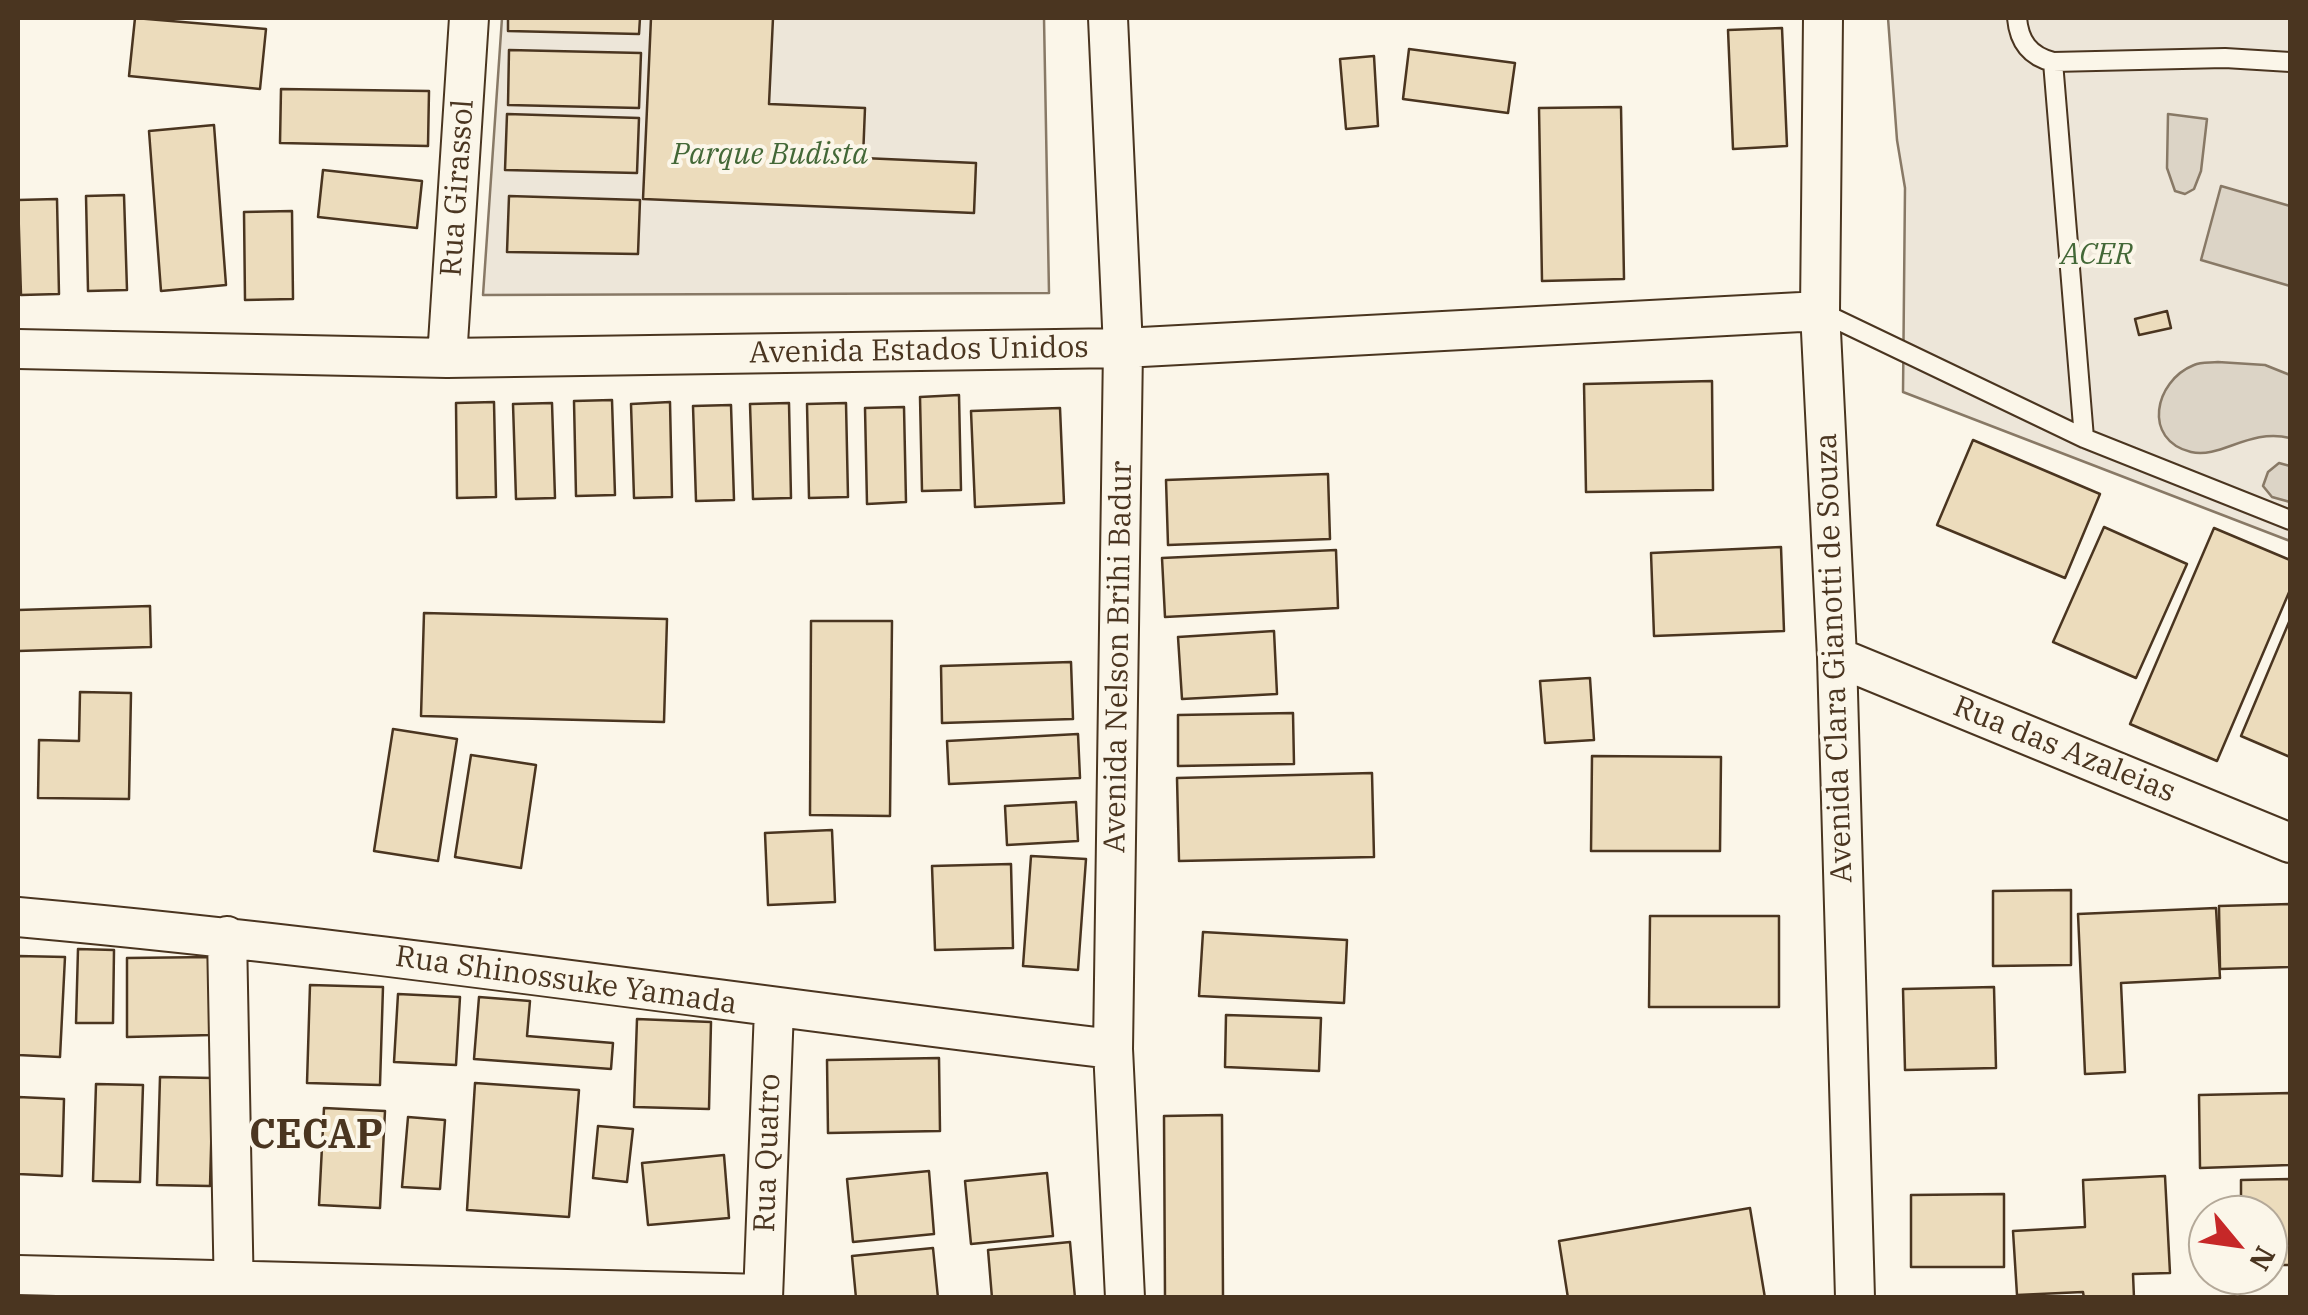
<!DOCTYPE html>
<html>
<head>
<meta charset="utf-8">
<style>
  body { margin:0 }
  #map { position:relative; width:2308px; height:1315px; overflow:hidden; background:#fbf6e9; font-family:"IBM Plex Serif",serif }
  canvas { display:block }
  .frame { position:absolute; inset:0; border:20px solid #4a3520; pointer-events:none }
  .north { position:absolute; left:2188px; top:1195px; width:100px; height:100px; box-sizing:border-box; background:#fbf6e9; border:2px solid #b4a999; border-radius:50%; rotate:119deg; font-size:28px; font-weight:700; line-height:40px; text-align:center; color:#4a3520 }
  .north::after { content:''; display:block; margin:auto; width:35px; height:45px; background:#c62828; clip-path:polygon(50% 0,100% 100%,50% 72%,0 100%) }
</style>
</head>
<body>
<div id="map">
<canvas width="2308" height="1315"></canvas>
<div class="frame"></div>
<div class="north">N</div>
</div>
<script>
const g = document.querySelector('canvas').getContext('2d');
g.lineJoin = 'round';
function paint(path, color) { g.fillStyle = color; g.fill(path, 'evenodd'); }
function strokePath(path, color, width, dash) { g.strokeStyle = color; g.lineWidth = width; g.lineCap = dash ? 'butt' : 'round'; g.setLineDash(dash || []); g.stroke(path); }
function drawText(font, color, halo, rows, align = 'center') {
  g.font = font + ' "IBM Plex Serif",serif'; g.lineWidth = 8; g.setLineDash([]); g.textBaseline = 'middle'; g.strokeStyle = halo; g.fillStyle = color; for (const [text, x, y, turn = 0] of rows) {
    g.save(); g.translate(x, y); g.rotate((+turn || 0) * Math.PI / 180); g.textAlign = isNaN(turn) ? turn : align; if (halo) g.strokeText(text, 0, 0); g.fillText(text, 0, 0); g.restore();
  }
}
const green = new Path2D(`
  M502,18H1044L1049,293L483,295Z
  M1888,18H2290V541L1903,392L1905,188L1897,140Z`);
const water = new Path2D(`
  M2168,114L2207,119L2201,171L2194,189L2185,194L2175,191L2167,168Z
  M2221,186L2290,206V286L2201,260Z
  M2218,362L2265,365L2290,375V438C2249,428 2221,459 2191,452C2142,440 2154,381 2194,365C2201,362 2210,363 2218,362Z
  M2279,463L2290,466V502L2272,497L2263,486L2268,472Z`);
const building = new Path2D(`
  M135,18L266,29L260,89L129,76Z
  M508,18H640L639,34L508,31Z
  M651,18H773L769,104L865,108L863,158L976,163L974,213L643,199Z
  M1782,28L1787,146L1733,149L1728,30Z
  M1409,49L1515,63L1508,113L1403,99Z
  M509,50L641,53L639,108L508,105Z
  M1374,56L1378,126L1346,129L1340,59Z
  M281,89L429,91L428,146L280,143Z
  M1621,107L1624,279L1542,281L1539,108Z
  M507,114L639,118L637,173L505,170Z
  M214,125L226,285L161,291L149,131Z
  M323,170L422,181L417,228L318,217Z
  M124,195L127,290L88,291L86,196Z
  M509,196L640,200L638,254L507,252Z
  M57,199L59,294L21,295L18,200Z
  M292,211L293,299L245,300L244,212Z
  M2167,311L2171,328L2139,335L2135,319Z
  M1712,381L1713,490L1586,492L1584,384Z
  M959,395L961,490L922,491L920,397Z
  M612,400L615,495L576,496L574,401Z
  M494,402L496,497L457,498L456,403Z
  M670,402L672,497L634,498L631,404Z
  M552,403L555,498L516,499L513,404Z
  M789,403L791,498L753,499L750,404Z
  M846,403L848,497L809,498L807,404Z
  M731,405L734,500L696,501L693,406Z
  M904,407L906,502L867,504L865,408Z
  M1060,408L1064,503L975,507L971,411Z
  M1973,440L2100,494L2065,578L1937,525Z
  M1328,474L1330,539L1168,545L1166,480Z
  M2104,527L2187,564L2136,678L2053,642Z
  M2214,528L2290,560V590L2217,761L2130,724Z
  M1781,547L1784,631L1654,636L1651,553Z
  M1336,550L1338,608L1165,617L1162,558Z
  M150,606L151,647L18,651V610Z
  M424,613L667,619L664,722L421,716Z
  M811,621H892L890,816L810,815Z
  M2289,622H2290V757L2241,736Z
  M1274,631L1277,694L1182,699L1178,637Z
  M1071,662L1073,719L942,723L941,666Z
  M1590,678L1594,740L1545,743L1540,681Z
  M80,692L131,693L129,799L38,798L39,740L79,741Z
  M1293,713L1294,764L1178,766V715Z
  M393,729L457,739L438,861L374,851Z
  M1078,734L1080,778L949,784L947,741Z
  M471,755L536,765L521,868L455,857Z
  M1592,756L1721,757L1720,851H1591Z
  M1372,773L1374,857L1179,861L1177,778Z
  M1076,802L1078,841L1007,845L1005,806Z
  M832,830L835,902L768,905L765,833Z
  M1031,856L1086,859L1078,970L1023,966Z
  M1011,864L1013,948L935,950L932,866Z
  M2071,890V965L1993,966V891Z
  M2290,904V967L2220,969L2219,906Z
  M2216,908L2220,978L2121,983L2125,1072L2085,1074L2078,914Z
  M1650,916H1779V1007H1649Z
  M1203,932L1347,940L1344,1003L1199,996Z
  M78,949L114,950L113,1023H76Z
  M18,956L65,957L60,1057L18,1055Z
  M211,957L212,1035L127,1037V958Z
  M310,985L383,987L380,1085L307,1083Z
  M1994,987L1996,1068L1905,1070L1903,989Z
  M398,994L460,997L456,1065L394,1062Z
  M479,997L530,1001L527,1036L613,1043L611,1069L474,1059Z
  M1226,1015L1321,1018L1319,1071L1225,1067Z
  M637,1019L711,1022L709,1109L634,1107Z
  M939,1058L940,1131L828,1133L827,1060Z
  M160,1077L213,1078L210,1186L157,1185Z
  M475,1083L579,1090L569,1217L467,1210Z
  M96,1084L143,1085L140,1182L93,1181Z
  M2290,1093V1165L2200,1168L2199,1095Z
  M18,1097L64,1099L62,1176L18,1174Z
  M324,1108L385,1111L380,1208L319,1205Z
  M1222,1115L1223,1298H1165L1164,1116Z
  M408,1117L445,1120L440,1189L402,1187Z
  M598,1126L633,1129L627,1182L593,1178Z
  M724,1155L729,1218L648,1225L642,1163Z
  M929,1171L934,1234L853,1242L847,1179Z
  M1047,1173L1053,1236L971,1244L965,1181Z
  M2165,1176L2170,1273L2133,1274L2134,1298H2084L2083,1292L2017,1295L2013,1231L2085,1227L2083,1180Z
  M2290,1179V1265H2268V1215H2241V1180Z
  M2004,1194V1267H1911V1195Z
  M1750,1208L1765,1298H1568L1559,1241Z
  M1070,1242L1075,1298H992L988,1250Z
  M933,1248L938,1298H856L852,1256Z`);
const service = new Path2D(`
  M2017,18C2019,41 2029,56 2053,62L2225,58L2290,62
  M2053,62L2084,438
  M1821,312L2084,438L2290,520`);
const minor = new Path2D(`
  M1108,18L1123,348L1113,1049L1125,1298
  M1823,18L1820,311L1837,657L1855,1298
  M18,349L447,358L1123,348L1820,311
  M447,358L469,18
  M1837,657L2290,843
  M18,917C384,950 748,1006 1113,1049
  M227,936L234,1298
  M18,1275L763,1294
  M763,1298L774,1009`);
const parkNames = [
  ["Parque Budista",770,155],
  ["ACER",2097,255]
];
const streetNames = [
  ["Rua Girassol",458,188,-86],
  ["Avenida Estados Unidos",919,351,-1],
  ["Avenida Nelson Brihi Badur",1119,657,-89],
  ["Avenida Clara Gianotti de Souza",1835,658,-92],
  ["Rua das Azaleias",2064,750,22],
  ["Rua Shinossuke Yamada",566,981,8],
  ["Rua Quatro",768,1153,-88]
];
const districtNames = [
  ["CECAP",316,1136]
];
paint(green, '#ede6d9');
strokePath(green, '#887966', 2.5);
paint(water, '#dcd4c6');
strokePath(water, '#887966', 2.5);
paint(building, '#ecdcbc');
strokePath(building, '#4a3520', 2.5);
strokePath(service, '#4a3520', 22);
strokePath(minor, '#4a3520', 42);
strokePath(service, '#fbf6e9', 18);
strokePath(minor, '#fbf6e9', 38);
drawText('italic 30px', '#436837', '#fbf6e9', parkNames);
drawText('30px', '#4a3520', '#fbf6e9', streetNames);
drawText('bold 40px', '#4a3520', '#fbf6e9', districtNames);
</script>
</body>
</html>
